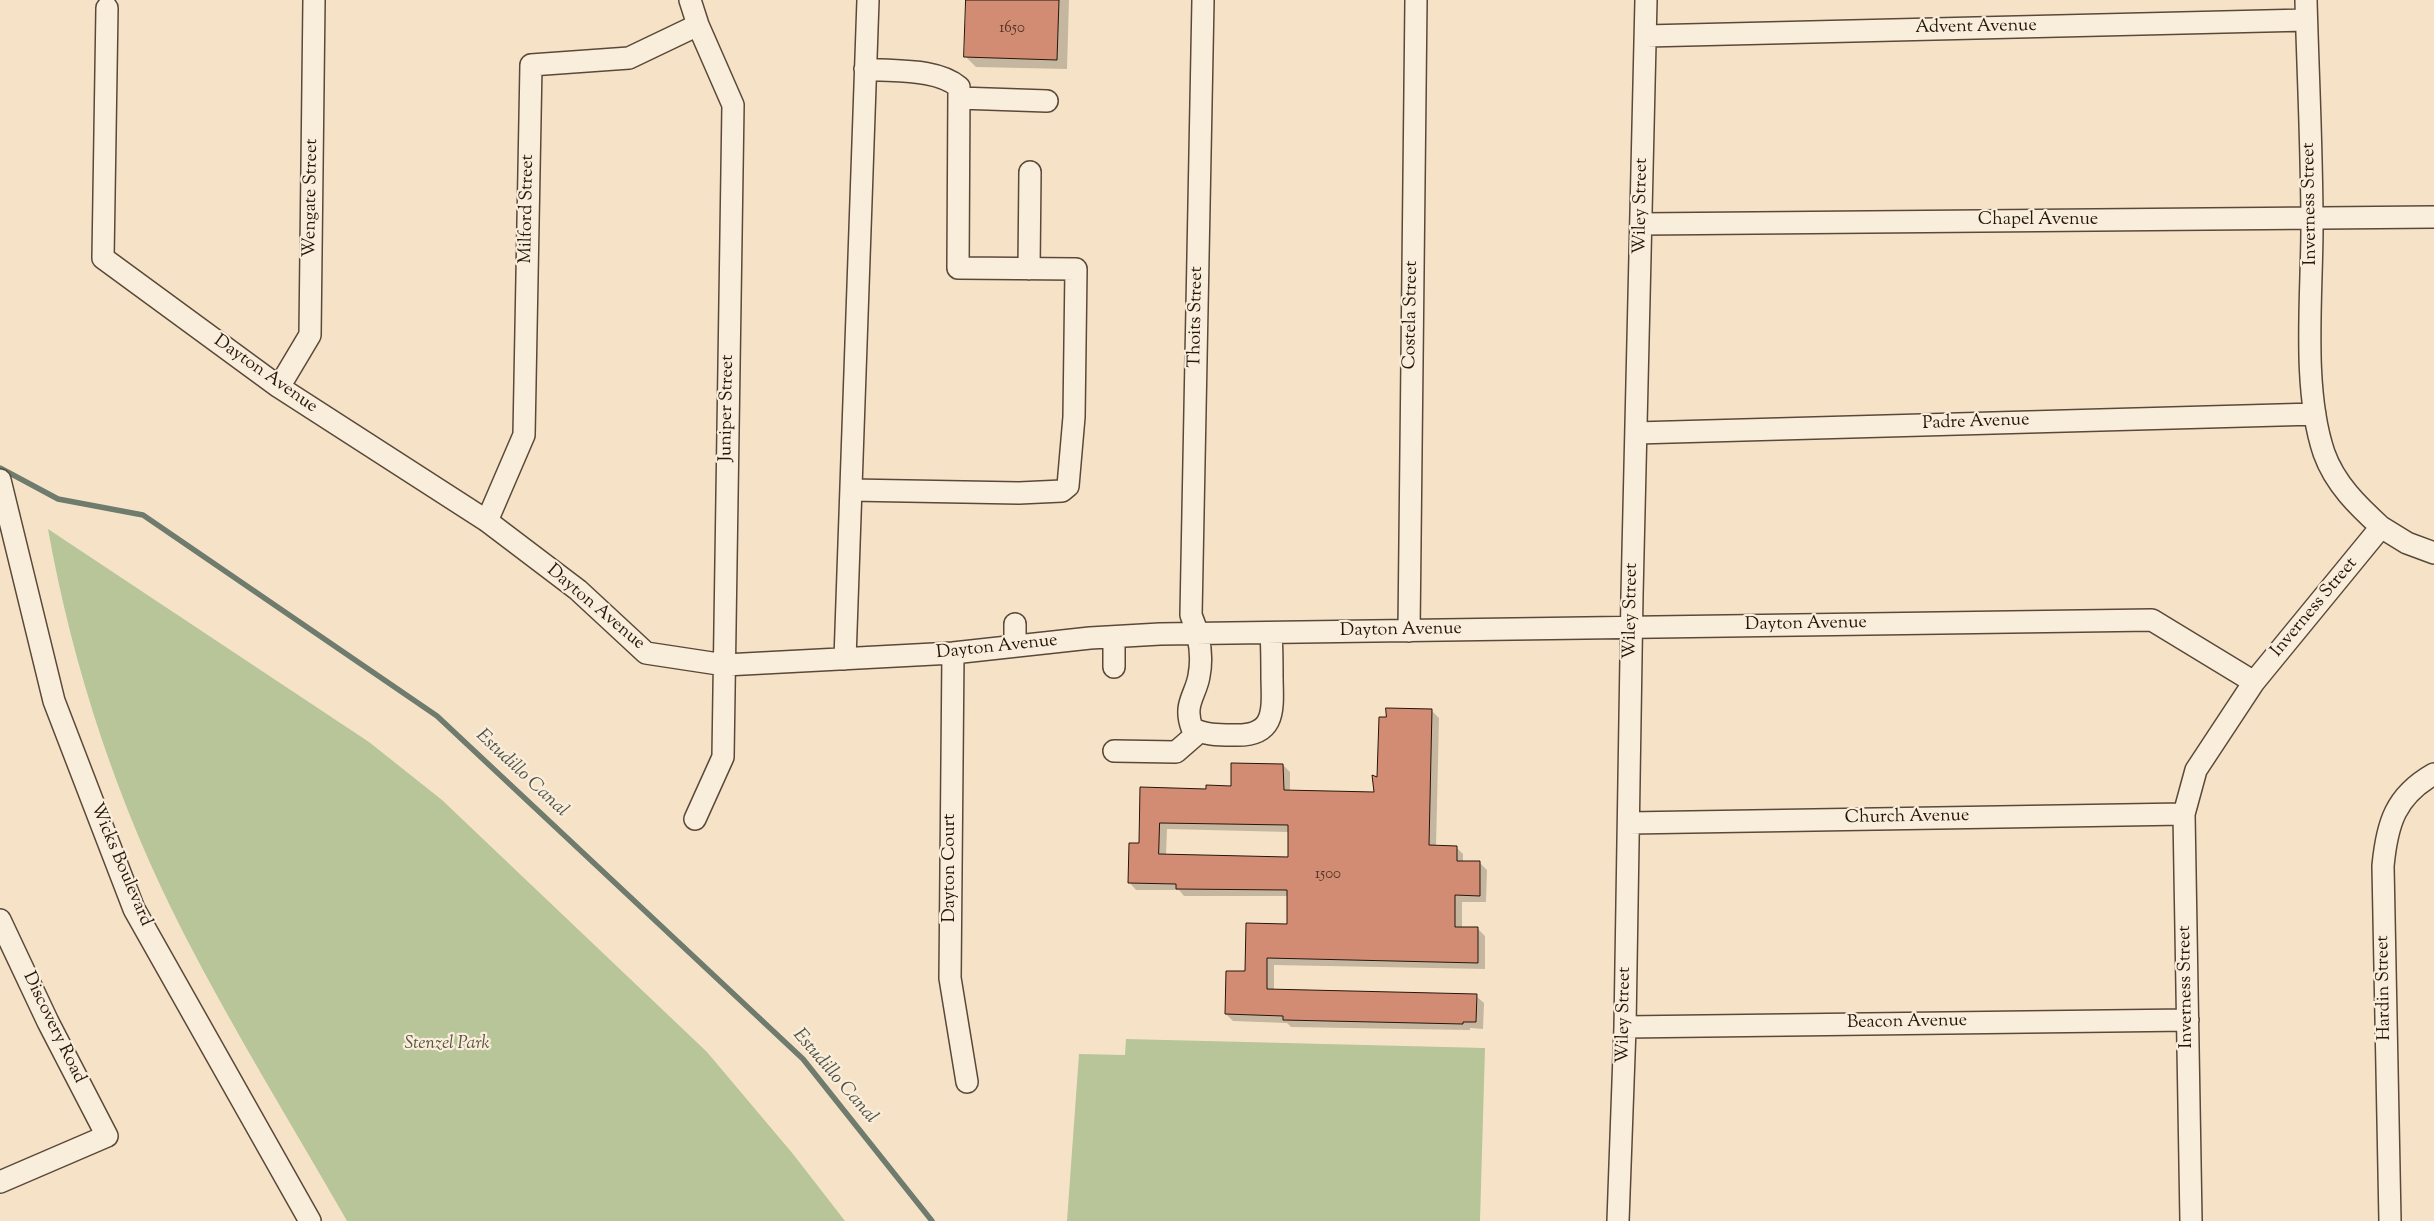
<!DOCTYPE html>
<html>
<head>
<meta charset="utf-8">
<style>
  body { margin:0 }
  canvas { display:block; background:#f6e3c7 }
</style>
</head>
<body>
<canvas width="2434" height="1221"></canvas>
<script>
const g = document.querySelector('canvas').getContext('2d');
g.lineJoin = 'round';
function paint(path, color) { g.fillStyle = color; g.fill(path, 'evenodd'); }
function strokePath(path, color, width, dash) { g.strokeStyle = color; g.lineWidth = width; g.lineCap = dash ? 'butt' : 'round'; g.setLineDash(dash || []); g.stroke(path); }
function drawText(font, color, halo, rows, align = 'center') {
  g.font = font + ' "Sorts Mill Goudy",serif'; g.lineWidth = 4.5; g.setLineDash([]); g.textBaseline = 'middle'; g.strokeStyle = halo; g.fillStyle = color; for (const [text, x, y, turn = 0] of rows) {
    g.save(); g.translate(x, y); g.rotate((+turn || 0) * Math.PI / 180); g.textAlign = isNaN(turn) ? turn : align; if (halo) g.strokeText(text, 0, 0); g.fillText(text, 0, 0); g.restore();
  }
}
const green = new Path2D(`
  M48,529L369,742L442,800L707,1052L793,1154L845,1221H347C292,1125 234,1031 183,932C118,805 73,669 48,529Z
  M1126,1039L1485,1048L1480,1221H1067L1079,1054L1125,1055Z`);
const shadow = new Path2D(`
  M967,0H1069L1067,69L976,67L966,57Z
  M1432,711L1439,718L1436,847H1456L1463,854V862L1480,863L1487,870L1486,902H1462V928L1478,929L1485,936V969L1274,965V991L1476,996L1484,1003L1483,1029L1470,1028V1030L1291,1027L1287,1023L1233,1021L1226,1014L1247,972L1288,925V896H1184L1179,890H1136L1129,882L1140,844L1141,788L1207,790L1232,787L1283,765L1290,772V791L1376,793L1378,779ZM1167,829L1289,832V858L1166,855Z`);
const stream = new Path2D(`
  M0,468L58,499L143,515L437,716L803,1059L932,1221`);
const building = new Path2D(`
  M966,0H1059L1057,60L964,57Z
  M1386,708L1432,709L1429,845L1457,846V861H1480V896L1455,895V927H1478V963L1267,958V989L1477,994L1476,1022H1463V1024L1283,1020V1016L1225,1014L1226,971H1245L1246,923L1287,924V890L1176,889V884L1128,883L1129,843H1139L1140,787L1206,789V785L1231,786V763L1283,764L1284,790L1374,792L1372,775L1377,777L1379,717H1386ZM1160,823L1288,825V857L1159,854Z`);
const minor = new Path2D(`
  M690,0L698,25L733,105L723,757L695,819
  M1203,0L1191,615C1199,634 1203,655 1199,676C1196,695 1183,704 1192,728C1204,735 1218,735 1233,735C1275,737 1273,712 1272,679C1272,663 1272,648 1271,633
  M107,8L103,258L279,387L487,521L578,590L646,653L725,665L953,653L1090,638L1160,634L2152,620L2254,682
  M1646,36L2306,20
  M959,98L1047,101
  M1642,224L2434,217
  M1029,269L1030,172
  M279,387L310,335L314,0
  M1636,433L2315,414
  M0,480L54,701L134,909L310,1221
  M851,490L1019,493L1062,491L1068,486L1074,417L1076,269L958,268L959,87C936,68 895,72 865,69
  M487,521L524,435L531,65L629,58L698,25
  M2381,527L2407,543L2434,553
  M1015,624V646
  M1409,631L1416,0
  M953,653L950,978L967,1082
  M845,659L868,0
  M1114,667V637
  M1114,751L1176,752L1199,732
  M1629,823L2184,814
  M0,920L48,1022L107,1136L0,1182
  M1625,1027L2188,1020
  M1618,1221L1625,1027L1632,595L1646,0
  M2191,1221L2184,814L2196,770L2254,682L2381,527C2358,506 2335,484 2324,453C2302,388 2312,296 2312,227C2312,152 2308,76 2306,0
  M2390,1221L2383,866C2387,824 2395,796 2434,774`);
const numberNames = [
  ["1650",1012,29],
  ["1500",1328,875]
];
const streetNames = [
  ["Advent Avenue",1976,28,-1],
  ["Wengate Street",312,198,-89],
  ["Inverness Street",2311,204,-91],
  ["Wiley Street",1642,206,-89],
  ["Milford Street",528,209,-89],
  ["Chapel Avenue",2038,221],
  ["Costela Street",1412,315,-89],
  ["Thoits Street",1197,317,-89],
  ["Dayton Avenue",265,375,35],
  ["Juniper Street",728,408,-89],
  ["Padre Avenue",1976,423,-2],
  ["Dayton Avenue",595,608,40],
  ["Inverness Street",2315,608,-50],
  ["Wiley Street",1632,611,-89],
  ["Dayton Avenue",1806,625,-1],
  ["Dayton Avenue",1401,631,-1],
  ["Dayton Avenue",997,648,-6],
  ["Church Avenue",1907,818,-1],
  ["Wicks Boulevard",120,865,67],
  ["Dayton Court",951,868,-90],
  ["Inverness Street",2187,987,-91],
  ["Hardin Street",2385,988,-91],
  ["Wiley Street",1625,1015,-89],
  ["Beacon Avenue",1907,1023,-1],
  ["Discovery Road",53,1028,64]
];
const parkNames = [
  ["Stenzel Park",447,1045]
];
const waterNames = [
  ["Estudillo Canal",521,774,43],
  ["Estudillo Canal",834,1077,49]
];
paint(green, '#b7c599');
paint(shadow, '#0003');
strokePath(stream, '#6e7b6d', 5.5);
paint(building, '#d18c73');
strokePath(building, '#26160a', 1);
strokePath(minor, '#5a4939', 24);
strokePath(minor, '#f9eddb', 21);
drawText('15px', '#513424', null, numberNames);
drawText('18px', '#26160a', '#f9eddb', streetNames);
drawText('italic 18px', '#59533c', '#f9eddb', parkNames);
drawText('italic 19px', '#505144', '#f9eddb', waterNames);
</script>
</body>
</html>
